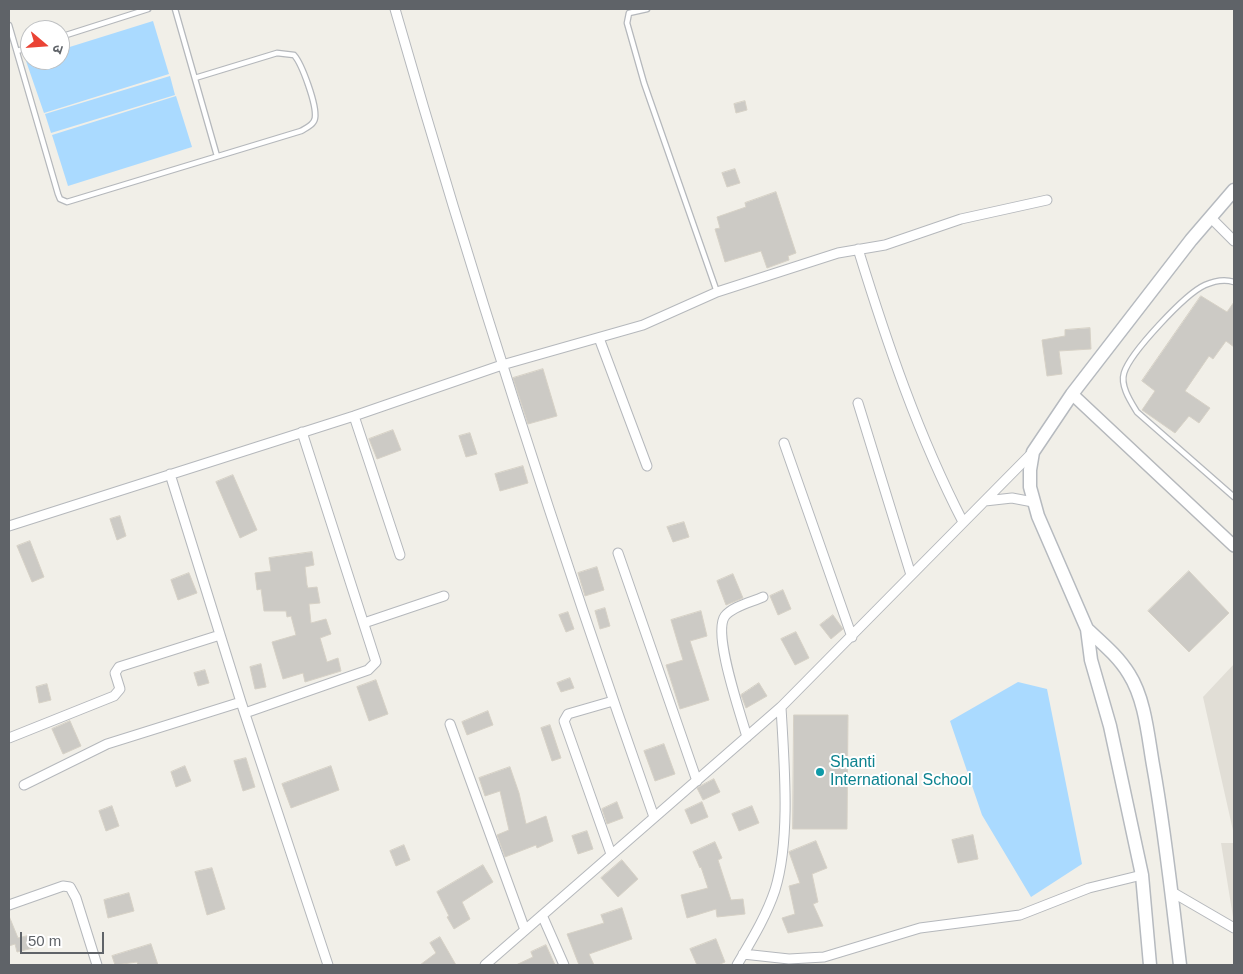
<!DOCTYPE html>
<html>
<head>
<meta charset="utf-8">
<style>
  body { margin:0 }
  #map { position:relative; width:1243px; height:974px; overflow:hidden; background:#f1efe8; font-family:Arial,"Noto Sans Devanagari",sans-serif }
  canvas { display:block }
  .frame { position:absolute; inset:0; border:10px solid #5f6368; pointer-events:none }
  .north { position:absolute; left:20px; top:20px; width:50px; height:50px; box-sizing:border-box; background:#fff; border:1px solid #bfc1c3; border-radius:50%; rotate:108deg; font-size:14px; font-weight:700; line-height:20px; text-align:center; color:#5f6368 }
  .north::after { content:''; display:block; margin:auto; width:18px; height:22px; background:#ea4335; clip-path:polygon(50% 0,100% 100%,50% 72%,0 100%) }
  .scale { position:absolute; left:20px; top:932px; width:84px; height:22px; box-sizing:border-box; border:2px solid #5f6368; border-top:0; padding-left:6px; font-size:15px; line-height:18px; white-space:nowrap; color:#5f6368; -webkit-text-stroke:4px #fff; paint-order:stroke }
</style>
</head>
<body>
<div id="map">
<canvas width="1243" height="974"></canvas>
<div class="frame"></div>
<div class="north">उ</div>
<div class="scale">50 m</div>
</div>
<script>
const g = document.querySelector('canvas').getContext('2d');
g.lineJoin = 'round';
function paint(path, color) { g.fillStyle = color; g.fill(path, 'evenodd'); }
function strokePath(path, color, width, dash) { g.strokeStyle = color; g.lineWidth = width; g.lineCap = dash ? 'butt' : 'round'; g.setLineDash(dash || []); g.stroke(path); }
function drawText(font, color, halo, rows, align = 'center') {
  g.font = font + ' Arial,sans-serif'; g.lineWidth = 4; g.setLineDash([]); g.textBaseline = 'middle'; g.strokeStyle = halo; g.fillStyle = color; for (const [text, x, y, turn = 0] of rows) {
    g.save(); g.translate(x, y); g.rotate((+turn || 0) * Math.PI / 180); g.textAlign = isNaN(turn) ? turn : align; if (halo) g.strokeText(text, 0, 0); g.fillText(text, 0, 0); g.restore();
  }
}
const education = new Path2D(`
  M1234,664V835L1203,697Z
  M1221,843H1234V919L1233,917Z`);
const water = new Path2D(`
  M153,21L169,74L44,113L26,61L60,60V50Z
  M170,76L175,95L51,133L45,114Z
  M176,96L192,147L68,186L52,135Z
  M1018,682L1047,689L1082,864L1031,897L982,815L950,721Z`);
const building = new Path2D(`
  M745,101L747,110L736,113L734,104Z
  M735,169L740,183L727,187L722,173Z
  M776,192L796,253L788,256L789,260L767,268L761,251L725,262L715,229L720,228L717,217L746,207L745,203Z
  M1201,296L1227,312L1234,302V347L1226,341L1213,359L1209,356L1185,391L1210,408L1199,423L1189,416L1175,433L1142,410L1155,391L1142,381Z
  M1090,328L1091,349L1059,351L1062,374L1047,376L1042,340L1065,336V330Z
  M543,369L557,416L528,424L513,378Z
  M393,430L401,450L377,459L369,439Z
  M470,433L477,454L466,457L459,436Z
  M523,466L528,483L500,491L495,474Z
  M233,475L257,530L240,538L216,482Z
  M120,516L126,536L117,540L110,519Z
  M684,522L689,537L673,542L667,527Z
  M30,541L44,577L32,582L17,546Z
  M312,552L314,565L305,567L307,585L308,588L317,587L320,603L309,604L311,623L326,619L331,634L320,638L327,662L338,658L341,671L305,682L303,673L283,679L272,642L296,635L291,616L287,617L286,611H264L261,589L257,590L255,573L271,571L269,558Z
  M597,567L604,590L585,596L578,573Z
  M1189,571L1229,613L1189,652L1148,611Z
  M189,573L197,593L178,600L171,580Z
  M733,574L743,598L726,605L717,581Z
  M783,590L791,609L778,615L770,596Z
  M605,608L610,626L600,629L595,611Z
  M701,611L707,636L690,641L709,700L680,709L666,665L683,660L671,620Z
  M568,612L574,629L566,632L559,615Z
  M833,615L843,629L831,639L820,625Z
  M796,632L809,658L795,665L781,639Z
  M261,664L266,687L255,689L250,667Z
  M205,670L209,683L198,686L194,673Z
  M570,678L574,688L561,692L557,683Z
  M376,680L388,714L369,721L357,687Z
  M759,683L767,696L746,708L741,695Z
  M47,684L51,700L39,703L36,687Z
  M488,711L493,725L467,735L462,722Z
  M794,715H848L847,829H793Z
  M70,721L81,746L63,754L52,729Z
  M550,725L561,758L552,761L541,728Z
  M664,744L675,774L655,781L644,751Z
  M246,758L255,787L243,791L234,761Z
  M185,766L191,781L176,787L171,772Z
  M331,766L339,790L291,808L282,784Z
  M510,767L519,793L526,824L546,816L553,841L537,848L536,845L505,857L497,835L509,830L500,791L485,796L479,778Z
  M714,779L720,792L703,800L697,788Z
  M617,802L623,818L607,824L602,809Z
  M702,802L708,817L691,824L685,810Z
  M112,806L119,826L106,831L99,811Z
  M752,806L759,823L739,831L732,814Z
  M587,831L593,849L578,854L572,836Z
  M973,835L978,859L958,863L952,840Z
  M816,841L827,868L812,874L818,902L813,904L823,926L788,933L782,918L795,914L789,886L800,883L789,852Z
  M715,842L722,858L718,860L731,900L743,899L745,914L717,917L716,909L687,918L681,895L708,888L701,867L700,868L693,852Z
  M404,845L410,860L396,866L390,851Z
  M622,860L638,879L618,897L601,878Z
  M483,865L493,882L462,902L470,919L454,929L447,917L449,916L437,892Z
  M212,868L225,909L207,915L195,872Z
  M129,893L134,911L108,918L104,900Z
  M622,908L632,939L589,954L594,965H579L567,934L604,923L601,915Z
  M9,916L18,938L30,935L33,948L17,952L15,944L9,946Z
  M440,937L456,965H420L436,953L430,943Z
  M716,939L725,962L718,965H697L690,949Z
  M151,944L158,965H138L137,962L115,965L112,956Z
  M546,945L555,965H516L533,957L531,952Z`);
const service = new Path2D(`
  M175,9L217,156
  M647,9L629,13L627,23L644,83L717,292
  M9,25L58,194L60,199L67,202L301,131C306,128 314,125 315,118C317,105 302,64 294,55L277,53L195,78
  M60,37L148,9
  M17,51L30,47
  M1234,282C1225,279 1214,281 1205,285C1185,294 1130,353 1124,373C1120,386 1131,402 1137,412L1234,497`);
const minor = new Path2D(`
  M395,9C473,281 560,550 654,817
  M1211,218L1234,241
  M858,249C887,343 918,435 963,522
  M599,338L647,466
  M858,403L911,575
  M354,416L400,555
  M784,443L852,637
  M170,474L241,702L328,965
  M985,501L1012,498L1033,502
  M9,526L354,416L502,365L643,325L717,292L838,253L885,245L961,219L1047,200
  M618,553L697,781
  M364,623L444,596
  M245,713L368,670L376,662L302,432
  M450,724L525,930
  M747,737C741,715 712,633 725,616C733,606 752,602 763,597
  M9,738L114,696L120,689L115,673L119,667L220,635
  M24,785L107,744L241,702
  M611,854L564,721L568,714L613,701
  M1172,892L1234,928
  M9,905L63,886L70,887L76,898L97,965
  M542,915L564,965
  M743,954L789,959L824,957L920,928L1020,915L1089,888L1142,875
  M485,965L781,707L1033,452
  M737,965C751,941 766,917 775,890C791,838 784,762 781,707`);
const tertiary = new Path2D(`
  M1072,394L1234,546`);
const secondary = new Path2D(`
  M1087,629C1102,643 1118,656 1129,674C1145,699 1148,736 1153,765C1165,831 1172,898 1180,965
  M1150,965L1142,875L1110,726L1091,660L1087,629L1038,516L1030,487V470L1033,452L1072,394L1191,240L1234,190`);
const markers = [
  [820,772,5,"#0f9aa8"]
];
const cultureNames = [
  ["Shanti",830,763],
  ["International School",830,781]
];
paint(education, '#e1ded6');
paint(water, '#aadaff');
paint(building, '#cccac5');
strokePath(building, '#d6d1c6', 1);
strokePath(service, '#b5b8bc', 7);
strokePath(minor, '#b5b8bc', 11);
strokePath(tertiary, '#b5b8bc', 14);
strokePath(secondary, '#b6babf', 15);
strokePath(service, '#fff', 4.5);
strokePath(minor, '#fff', 9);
strokePath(tertiary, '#fff', 11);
strokePath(secondary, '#fff', 12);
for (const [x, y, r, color] of markers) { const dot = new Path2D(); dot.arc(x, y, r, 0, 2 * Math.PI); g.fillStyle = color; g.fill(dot); strokePath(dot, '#fff', 2); }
drawText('16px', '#0d838f', '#fff', cultureNames, 'left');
</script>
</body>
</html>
